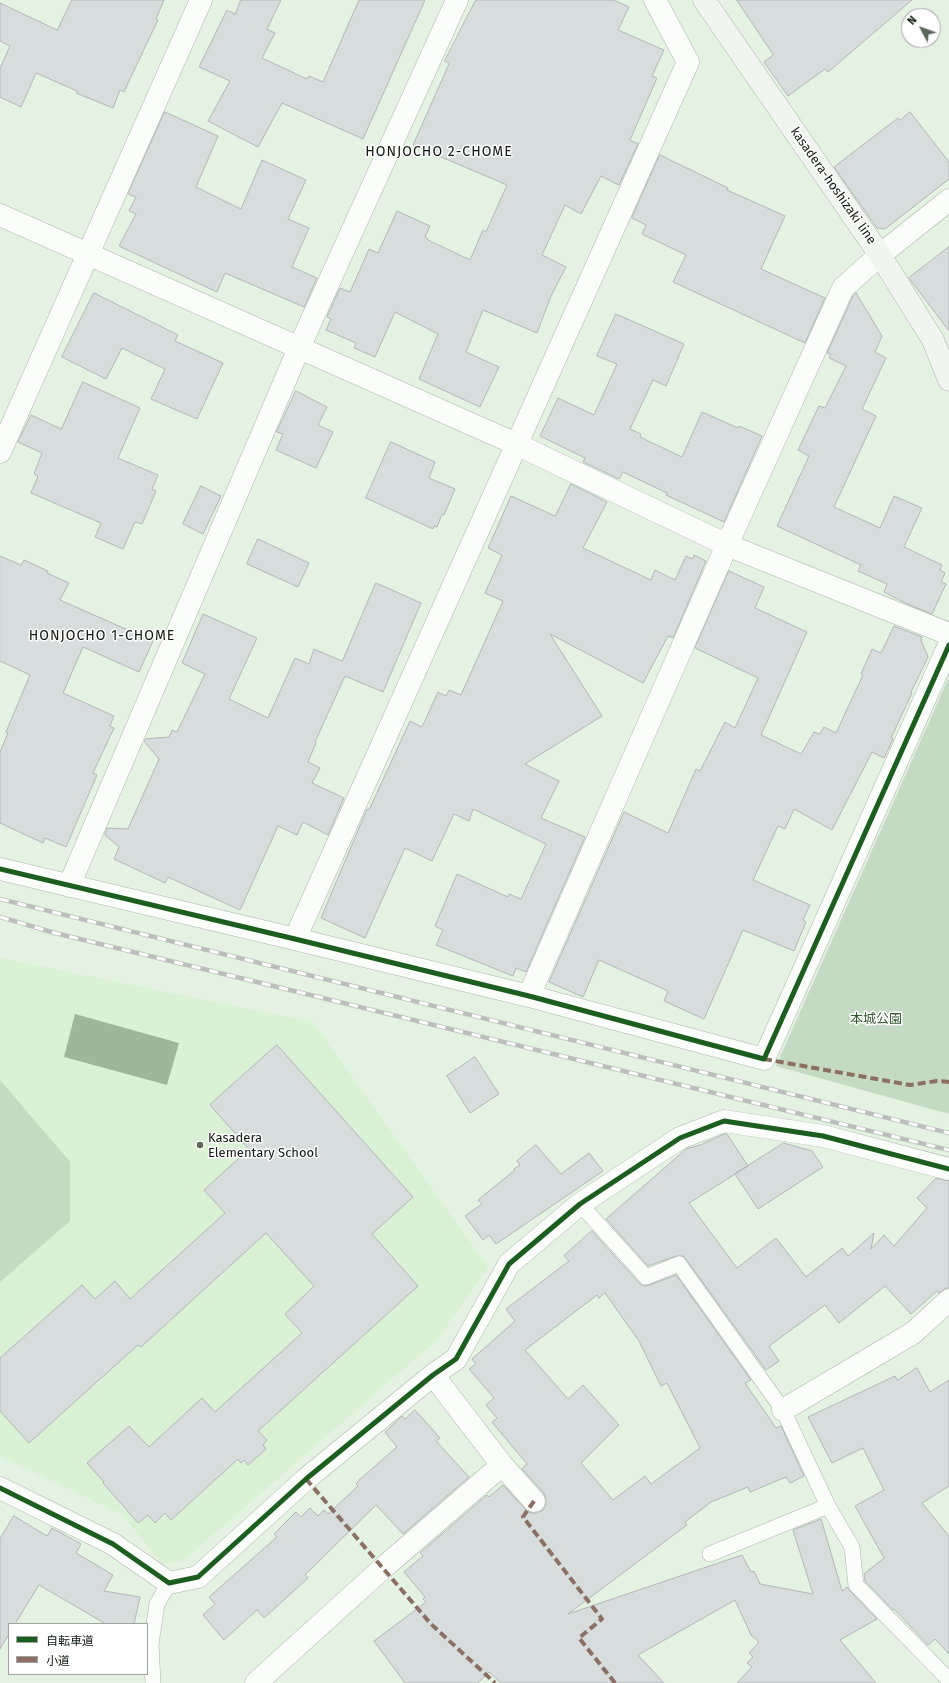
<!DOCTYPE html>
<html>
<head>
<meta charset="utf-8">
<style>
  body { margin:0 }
  #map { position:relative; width:949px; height:1683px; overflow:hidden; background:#e4f2e2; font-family:"Fira Sans","Noto Sans JP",sans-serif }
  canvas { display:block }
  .legend { position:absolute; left:8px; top:1623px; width:140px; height:52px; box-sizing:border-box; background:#fefefe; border:1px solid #a0a4a0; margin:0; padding:5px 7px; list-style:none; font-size:12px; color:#131c12 }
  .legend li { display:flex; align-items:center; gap:8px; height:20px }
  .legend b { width:20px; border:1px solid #a0a4a0 }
  .north { position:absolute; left:901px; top:8px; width:40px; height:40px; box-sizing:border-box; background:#fefefe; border:1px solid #a0a4a0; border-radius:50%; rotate:311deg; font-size:11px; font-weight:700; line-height:16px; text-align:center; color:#131c12 }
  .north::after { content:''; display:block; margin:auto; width:14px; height:18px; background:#5c675b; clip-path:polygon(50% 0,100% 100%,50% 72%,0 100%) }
</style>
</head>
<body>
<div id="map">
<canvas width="949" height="1683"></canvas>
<ul class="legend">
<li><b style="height:5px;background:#1b5e20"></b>自転車道</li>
<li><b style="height:5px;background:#8d6e63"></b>小道</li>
</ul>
<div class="north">N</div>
</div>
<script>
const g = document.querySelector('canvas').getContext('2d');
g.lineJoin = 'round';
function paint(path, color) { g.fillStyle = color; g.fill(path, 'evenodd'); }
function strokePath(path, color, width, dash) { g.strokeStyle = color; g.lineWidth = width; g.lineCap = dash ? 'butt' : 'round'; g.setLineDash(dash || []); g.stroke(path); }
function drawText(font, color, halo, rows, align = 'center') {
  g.font = font + ' "Fira Sans","Noto Sans JP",sans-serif'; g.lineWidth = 3; g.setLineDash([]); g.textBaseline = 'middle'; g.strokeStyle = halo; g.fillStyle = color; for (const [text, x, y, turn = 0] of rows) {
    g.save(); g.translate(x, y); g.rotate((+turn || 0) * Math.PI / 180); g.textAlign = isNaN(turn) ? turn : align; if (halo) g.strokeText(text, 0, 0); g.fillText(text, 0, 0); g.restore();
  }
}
const built = new Path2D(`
  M0,958L313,1022L488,1267L438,1339L183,1561L162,1564L122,1514L0,1456Z`);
const green = new Path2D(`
  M949,677V1114L776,1066Z
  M0,1080L70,1162V1221L0,1282Z`);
const water = new Path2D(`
  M75,1014L179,1043L167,1085L64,1057Z`);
const building = new Path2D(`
  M72,0H164L156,19L158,20L129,81L124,92L120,90L113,108L76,93L77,91L36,73L21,107L0,97V68L10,46L0,41V3L57,30Z
  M241,0H281L267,29L275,33L262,58L307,79L309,76L323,82L359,0H425L363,139L282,103L258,147L208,121L230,81L199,67L227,10L235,14Z
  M476,0H614L629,7L618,30L664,50L652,76L657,78L630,140L638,144L619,185L601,176L581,214L565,205L542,255L566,267L551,296L537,333L483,310L466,352L499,367L480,407L419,379L438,334L395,312L375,357L354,348L356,343L326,330L331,319L327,317L340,288L350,292L369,249L378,253L397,211L430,226L425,237L428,239V240L470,260L483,230L486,232L507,185L413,145L449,64L445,61Z
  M737,0H912L828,72L825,69L788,96L764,62L773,55Z
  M165,112L218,136L196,187L241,209L262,160L306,180L288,219L309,228L292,267L317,278L304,307L225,273L217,292L119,246L136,214L129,211L136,197L128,194Z
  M910,112L949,162V179L885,229L877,228L834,167L898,118L900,120Z
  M660,155L728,188L727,190L785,216L761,269L825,298L805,343L673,282L686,255L642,234L646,225L632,218Z
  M949,247V331L909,278Z
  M94,293L178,335L175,341L223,363L197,419L151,399L165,369L122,348L106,379L62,357Z
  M856,293L882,336L875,352L886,358L862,409L876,416L834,507L880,528L894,496L922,508L904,547L942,565L940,570L945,573L941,582L946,584L932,614L905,603L884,592L887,584L858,571L861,565L777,526L809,456L798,450L819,406L825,408L846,366L829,358L831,354L827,353L853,296Z
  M616,314L684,344L666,386L653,380L630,429L641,434L640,437L682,457L702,412L738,428L739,426L762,436L724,522L666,495L667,493L623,472L619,479L583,462L585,458L540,436L558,398L594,415L617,364L597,356Z
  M83,382L140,408L118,458L158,475L152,489L156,491L142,524L135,522L123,549L95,537L101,523L31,493L38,476L34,474L42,453L18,442L31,415L61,429Z
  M296,391L327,407L318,425L333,432L316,468L276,450L283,434L277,432Z
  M391,442L435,462L429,478L455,489L444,515L442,514L437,527L434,526L433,529L366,498Z
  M571,484L607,502L583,548L651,580L655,570L675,580L686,556L693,559L694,555L706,561L673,638L668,636L643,683L550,634L602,716L525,764L559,781L541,818L585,837L526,972L516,968L513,976L436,945L443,930L435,926L457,874L508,897L509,894L521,899L546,844L473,809L469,821L454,814L432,861L405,848L365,938L321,918L367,809L369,810L410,721L422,727L438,692L446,696L449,690L461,695L503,601L485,593L502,555L488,548L511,496L555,516Z
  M201,486L221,496L203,534L183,524Z
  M258,539L309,563L298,587L247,564Z
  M0,556L21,565L24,560L48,571L47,573L69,583L60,600L153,641L139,672L83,647L63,693L114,716L110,726L114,728L93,773L97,775L66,847L45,838L43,843L0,823V752L8,733L6,732L30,675L0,661Z
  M729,571L764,587L755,608L807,632L761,735L801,754L814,732L820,734L824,727L836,733L863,675L861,674L872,649L881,653L894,626L922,637L921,640L928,657L911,692L912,693L891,738L893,739L884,758L872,752L832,830L794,809L785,829L778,826L753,880L810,905L803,920L806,922L794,951L743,930L704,1019L664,1001L668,991L599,960L583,997L549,982L624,812L668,833L696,769L700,771L725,722L735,728L758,678L695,648Z
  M376,583L421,603L383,692L345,676L315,742L316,743L308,762L320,768L312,783L344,798L328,835L303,822L297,835L278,826L240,910L168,877L165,883L114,859L119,847L105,835L107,828L128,829L159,759L144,741L146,739L169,737L172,730L177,732L205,674L182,663L203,614L257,638L229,699L268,718L295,658L309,664L314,649L342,661Z
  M277,1045L413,1197L372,1234L418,1286L258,1431L267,1440L263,1445L266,1449L248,1465L244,1460L241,1463L238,1459L171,1520L165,1513L155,1523L148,1515L138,1523L103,1483L104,1482L87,1463L129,1426L149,1447L202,1398L215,1412L302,1333L285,1314L314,1286L266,1233L141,1347L138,1345L29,1443L0,1411V1358L82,1285L95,1299L115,1281L130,1299L225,1213L204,1190L249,1149L210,1105Z
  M475,1057L499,1094L470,1113L447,1076Z
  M725,1134H727L748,1166L689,1203L737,1268L776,1238L806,1277L842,1248L848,1256L874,1233L871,1249L884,1235L894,1246L927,1208L917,1198L936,1178L949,1181V1288H946L939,1293L937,1291L911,1314L885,1286L839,1323L825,1305L769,1346L779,1361L766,1370L686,1259L683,1256H676L648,1266L606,1219L686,1149L700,1145Z
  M784,1143L812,1151L823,1167L758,1209L735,1174Z
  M536,1145L561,1174L589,1153L603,1171L496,1244L489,1235L483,1240L465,1216L482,1204L478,1200L515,1170L514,1169L520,1165L517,1161Z
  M592,1231L639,1283L644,1286L649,1285L676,1275L751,1380L745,1383L776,1428L781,1426L804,1476L790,1483L786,1477L750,1492L748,1487L711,1502L685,1522L687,1525L568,1614L742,1555L751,1572L754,1571L760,1584L813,1594L793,1530L821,1519L842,1591L847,1587L850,1591L877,1619L840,1640L876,1683H737L752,1667L747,1663L753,1657L749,1653L759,1642L751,1635L735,1600L638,1655L664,1683H501L489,1672L478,1683H405L374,1641L426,1602L423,1599L425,1597L404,1572L423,1556L420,1553L487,1495L489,1497L503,1485L525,1509L530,1513H537L543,1510L546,1505V1499L544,1493L522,1469L527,1464L492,1422L497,1418L486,1405L494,1398L469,1369L476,1364L472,1359L515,1321L506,1309L569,1261L564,1256ZM605,1293L639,1341L661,1386L667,1383L700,1448L651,1484L645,1476L613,1500L581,1463L619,1425L583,1385L568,1399L525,1350L597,1295L599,1298Z
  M917,1368L930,1392L949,1380V1486L922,1503L949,1536V1654L935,1639L928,1645L894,1609L893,1610L865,1581L864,1574L884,1558L855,1506L884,1490L863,1448L832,1463L808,1417L895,1376L897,1380Z
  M415,1410L440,1438L436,1441L469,1477L403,1534L376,1505L305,1575L308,1578L264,1618L257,1610L224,1640L203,1615L215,1604L209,1597L277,1537L274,1534L296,1512L301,1517L310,1508L318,1516L324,1510L328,1514L358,1486L356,1484L359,1480L397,1447L385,1432L402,1416L405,1419Z
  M14,1516L47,1536L52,1528L81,1544L76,1553L113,1575L104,1591L140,1597L134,1624H106L39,1585L15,1624H9V1634L0,1649V1539Z`);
const lane = new Path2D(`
  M580,1204L646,1277L679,1264L783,1410L828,1506L852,1547L856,1585L949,1680
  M710,1554L828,1506
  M153,1683L151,1644L157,1604L169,1583`);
const street = new Path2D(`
  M0,215L516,444L727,545L949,634
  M0,452L201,0
  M0,869L295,939L529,996L764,1059L949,645
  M69,886L299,348L457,0
  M295,939L688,62L655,0
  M529,996L727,545L843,288L880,255L949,200
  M433,1375L502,1465L534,1501
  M783,1410L913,1333L949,1300
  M0,1488L113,1544L169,1583L198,1577L306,1479L433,1375L456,1359L509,1264L580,1204L680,1138L724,1121L823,1136L949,1169
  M256,1683L383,1568L502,1465`);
const secondary = new Path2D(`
  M704,0L880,255L933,340L949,380`);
const rail = new Path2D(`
  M0,899L949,1133
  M0,917L55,933L949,1150`);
const quiet = new Path2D(`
  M764,1059L910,1085L937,1081L949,1082
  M306,1479L431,1624L495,1683
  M534,1501L523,1517L602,1619L579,1638L615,1683`);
const cycleway = new Path2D(`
  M0,869L295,939L529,996L764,1059L949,645
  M0,1488L113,1544L169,1583L198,1577L306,1479L433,1375L456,1359L509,1264L580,1204L680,1138L724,1121L823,1136L949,1169`);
const markers = [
  [200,1145,4,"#5c675b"]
];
const streetNames = [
  ["kasadera-hoshizaki line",833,186,55]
];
const parkNames = [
  ["本城公園",876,1019]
];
const poiNames = [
  ["Kasadera",208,1138],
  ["Elementary School",208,1153]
];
const neighbourhoodNames = [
  ["HONJOCHO 2-CHOME",439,152],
  ["HONJOCHO 1-CHOME",102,636]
];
paint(built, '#daf1d6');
paint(green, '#c5dac2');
paint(water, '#9fb69b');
paint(building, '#d6dddc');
strokePath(building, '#b0b7b6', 1);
strokePath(lane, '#abb6a9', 16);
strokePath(street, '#abb6a9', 23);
strokePath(secondary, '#abb6a9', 23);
strokePath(lane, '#fbfdfb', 15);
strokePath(street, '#fbfdfb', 22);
strokePath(secondary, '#f1f5f0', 22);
strokePath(rail, '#bbbfbb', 4.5);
strokePath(rail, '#fefefe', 3, [9]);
strokePath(quiet, '#8d6e63', 4, [8, 4]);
strokePath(cycleway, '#1b5e20', 5);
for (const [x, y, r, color] of markers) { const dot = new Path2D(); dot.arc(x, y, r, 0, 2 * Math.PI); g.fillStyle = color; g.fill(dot); strokePath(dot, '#fefefe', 1.5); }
drawText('13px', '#131c12', '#fefefe', streetNames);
drawText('13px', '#345c2e', '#fefefe', parkNames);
drawText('13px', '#131c12', '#fefefe', poiNames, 'left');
g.letterSpacing = '1px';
drawText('14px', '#131c12', '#fefefe', neighbourhoodNames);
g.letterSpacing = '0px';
</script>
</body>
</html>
